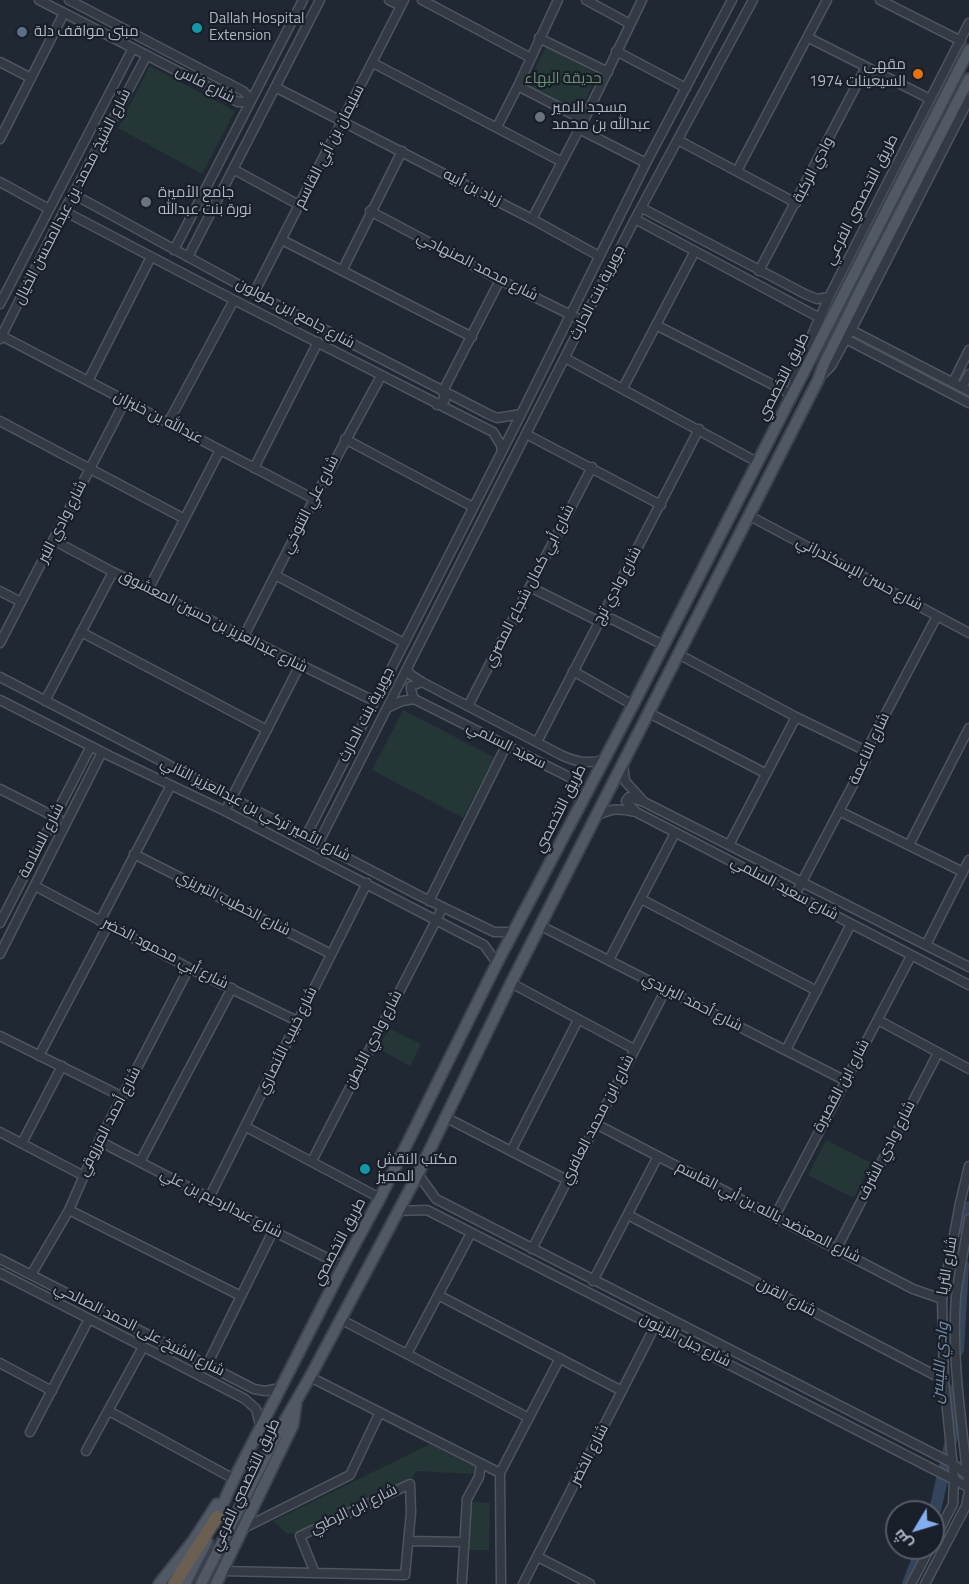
<!DOCTYPE html>
<html>
<head>
<meta charset="utf-8">
<style>
  body { margin:0 }
  #map { position:relative; width:969px; height:1584px; overflow:hidden; background:#202833; font-family:"Titillium Web",Cairo,sans-serif }
  canvas { display:block }
  .north { position:absolute; left:885px; top:1500px; width:60px; height:60px; box-sizing:border-box; background:#191f28; border:2px solid #545b65; border-radius:50%; rotate:232deg; font-size:16px; font-weight:700; line-height:24px; text-align:center; color:#adb5c1 }
  .north::after { content:''; display:block; margin:auto; width:21px; height:27px; background:#83aff0; clip-path:polygon(50% 0,100% 100%,50% 72%,0 100%) }
</style>
</head>
<body>
<div id="map">
<canvas width="969" height="1584"></canvas>
<div class="north">ش</div>
</div>
<script>
const g = document.querySelector('canvas').getContext('2d');
g.lineJoin = 'round';
function paint(path, color) { g.fillStyle = color; g.fill(path, 'evenodd'); }
function strokePath(path, color, width, dash) { g.strokeStyle = color; g.lineWidth = width; g.lineCap = dash ? 'butt' : 'round'; g.setLineDash(dash || []); g.stroke(path); }
function drawText(font, color, halo, rows, align = 'center') {
  g.font = font + ' "Titillium Web",Cairo,sans-serif'; g.lineWidth = 4.5; g.setLineDash([]); g.textBaseline = 'middle'; g.strokeStyle = halo; g.fillStyle = color; for (const [text, x, y, turn = 0] of rows) {
    g.save(); g.translate(x, y); g.rotate((+turn || 0) * Math.PI / 180); g.textAlign = isNaN(turn) ? turn : align; if (halo) g.strokeText(text, 0, 0); g.fillText(text, 0, 0); g.restore();
  }
}
const green = new Path2D(`
  M546,47L598,74L580,112L527,85Z
  M150,66L235,111L202,174L118,128Z
  M403,710L494,757L463,818L372,770Z
  M389,1028L421,1044L410,1066L378,1049Z
  M826,1140L871,1163L854,1198L808,1175Z
  M430,1444L475,1467L474,1474L416,1471L413,1477L296,1534L286,1533L273,1521Z
  M471,1502L490,1503L489,1550H469Z`);
const river = new Path2D(`
  M965,1230L969,1207
  M958,1350L963,1265
  M933,1519L954,1427L956,1388
  M908,1584L922,1548`);
const minor = new Path2D(`
  M39,0L238,102H248V96L243,91L69,0
  M389,0L401,6
  M422,0L531,58
  M586,0L630,24
  M880,0L961,41
  M539,38L608,72
  M809,38L930,99
  M616,51L686,88
  M0,62L31,78
  M373,63L562,162
  M518,86L584,120
  M275,87L532,219L599,256
  M497,127L518,86L558,0
  M579,129L646,163
  M0,139L64,13
  M678,140L796,203
  M233,169L299,205
  M737,171L827,0
  M0,182L49,209
  M73,194L254,293L488,414L497,418L521,414
  M642,208L805,294L817,299L829,297
  M64,211L234,300L493,432L501,445L502,451
  M370,211L500,280L583,321
  M532,219L584,120L642,0
  M635,219L820,318
  M282,240L472,337
  M174,250L303,0
  M188,257L320,0
  M342,271L402,151
  M759,271L866,67
  M254,293L404,0
  M0,304L133,48
  M656,325L791,394L797,368L829,297L969,23
  M851,330L969,391
  M2,336L314,499
  M0,339L64,211L147,55
  M846,339L969,403
  M565,358L757,462
  M820,377L831,366L858,317L969,99
  M88,381L151,257
  M953,382L969,350
  M962,387L969,374
  M623,388L695,251
  M437,405L445,400L443,391L500,280
  M0,421L183,518
  M168,423L234,300
  M526,434L661,505
  M345,439L473,507
  M254,468L318,342
  M748,515L969,633
  M53,540L113,572L374,701
  M275,575L404,643
  M530,587L600,622L612,619L663,645
  M149,588L220,450
  M0,591L21,602
  M81,632L267,730
  M244,636L314,499L381,376
  M0,643L125,401
  M680,655L796,717L866,751
  M407,669L411,675L422,682L561,755C576,762 587,764 603,760
  M573,671L633,705
  M0,677L418,895L494,932H513
  M414,699L411,690V686L422,682
  M0,700L110,756L225,811L484,945L497,963
  M45,701L113,572
  M468,706L592,467
  M389,707L402,701L414,699L569,777L577,787L580,806
  M649,713L765,773
  M537,742L699,429
  M623,764L625,781L644,802L969,967
  M0,789L59,819
  M225,811L300,665
  M839,811L963,872
  M636,812L626,801L629,797L641,801
  M596,816C613,808 618,808 636,812L969,985
  M306,836L521,414L646,163L732,0
  M319,842L635,219L753,0
  M729,845L796,717
  M909,845L969,728
  M134,854L331,954
  M35,886L189,968L297,1021
  M795,895L866,760V751L937,616
  M641,899L817,991
  M429,901L506,746
  M100,921L171,785
  M0,923L91,746
  M541,926L844,1080
  M926,945L969,860
  M0,954L102,752
  M609,960L675,833
  M511,983L634,1049
  M878,1020L969,1069
  M0,1036L121,1096
  M786,1050L851,924
  M39,1056L108,925
  M445,1117L567,1180
  M596,1124L913,1289L942,1299
  M246,1127L380,1198
  M0,1132L82,1175
  M99,1141L273,1231L343,1266
  M22,1143L62,1066
  M511,1151L578,1020
  M312,1161L443,907
  M140,1162L232,988
  M418,1174L436,1199L952,1463L967,1475
  M209,1198L367,883
  M69,1210L241,1296
  M397,1211L427,1210L968,1487
  M628,1215L944,1380
  M775,1216L911,956
  M837,1248L938,1053
  M532,1249L665,991
  M0,1259L254,1389L265,1391L280,1388
  M0,1273L245,1399L256,1409L261,1429
  M31,1275L69,1210L99,1141L189,968
  M593,1281L658,1156
  M438,1295L622,1391
  M340,1319L529,1418
  M407,1354L471,1233
  M0,1363L52,1391
  M207,1365L273,1231
  M310,1377L500,1473
  M109,1411L234,1479
  M30,1432L89,1319
  M86,1451L143,1347
  M242,1529L350,1475L380,1412
  M409,1541L464,1542
  M933,1543L953,1504L954,1478L944,1380L942,1299L960,1203L969,1166
  M538,1557L590,1584
  M222,1571L405,1575L411,1512L410,1484L300,1536L315,1573
  M462,1581L467,1499L479,1477L481,1464
  M501,1584L500,1473L560,1358
  M523,1584L655,1326
  M911,1584L930,1548
  M925,1584L966,1506L969,1492C963,1429 951,1360 956,1297C959,1271 965,1245 969,1219`);
const major = new Path2D(`
  M214,1524L234,1479L343,1266L380,1198L497,963L633,705L969,50
  M159,1584L193,1541L217,1504
  M185,1584L207,1541
  M201,1584L276,1436L310,1377L418,1174L511,983L818,380L824,364L862,287L969,79
  M216,1584L293,1425L296,1404`);
const highway = new Path2D(`
  M174,1584L217,1517`);
const markers = [
  [197,28,6,"#0f9aa8"],
  [22,32,6,"#5c6f8a"],
  [918,74,6,"#e8710a"],
  [540,117,6,"#6b7280"],
  [146,202,6,"#6b7280"],
  [365,1169,6,"#0f9aa8"]
];
const poiNames = [
  ["Dallah Hospital",209,19],
  ["Extension",209,36],
  ["مبنى مواقف دلة",34,32],
  ["مقهى",906,65,"right"],
  ["السيعينات 1974",906,82,"right"],
  ["مسجد الامير",552,108],
  ["عبدالله بن محمد",552,125],
  ["جامع الأميرة",158,193],
  ["نورة بنت عبدالله",158,210],
  ["مكتب النقش",377,1160],
  ["المميز",377,1177]
];
const parkNames = [
  ["حديقة البهاء",563,79]
];
const streetNames = [
  ["شارع فاس",205,85,27],
  ["سليمان بن أبي القاسم",330,147,-63],
  ["وادي الركبة",814,170,-63],
  ["زياد بن أبيه",472,188,27],
  ["شارع الشيخ محمد بن عبدالمحسن الخيال",73,197,-63],
  ["طريق التخصصي الفرعي",862,200,-63],
  ["شارع محمد الصنهاجي",477,267,27],
  ["جويرية بنت الحارث",598,293,-63],
  ["شارع جامع ابن طولون",295,314,28],
  ["طريق التخصصي",784,377,-63],
  ["عبدالله بن خنيزان",158,418,27],
  ["شارع علي التنوخي",311,505,-63],
  ["شارع وادي النير",63,522,-63],
  ["شارع حسن الإسكندراني",859,574,28],
  ["شارع أبي كمال شجاع المصري",530,586,-63],
  ["شارع وادي ترج",618,586,-62],
  ["شارع عبدالعزيز بن حسين المعشوق",213,622,27],
  ["جويرية بنت الحارث",367,715,-63],
  ["سعيد السلمي",506,746,27],
  ["شارع الناعمة",870,749,-65],
  ["طريق التخصصي",561,809,-63],
  ["شارع الأمير تركي بن عبدالعزيز الثاني",255,810,27],
  ["شارع السلامة",42,841,-63],
  ["شارع سعيد السلمي",784,889,28],
  ["شارع الخطيب التبريزي",233,904,27],
  ["شارع أبي محمود الخضر",165,954,27],
  ["شارع أحمد اليزيدي",692,1003,27],
  ["شارع وادي الأبطن",374,1040,-63],
  ["شارع خبيب الأنصاري",288,1041,-64],
  ["شارع ابن القصيرة",842,1086,-62],
  ["شارع ابن محمد العافري",598,1120,-63],
  ["شارع أحمد المرزوقي",110,1122,-63],
  ["شارع وادي الشرف",887,1151,-63],
  ["شارع عبدالرحيم بن علي",221,1204,27],
  ["شارع المعتضد بالله بن أبي القاسم",768,1213,27],
  ["طريق التخصصي",340,1242,-62],
  ["شارع الثريا",948,1266,-80],
  ["شارع القرن",786,1298,28],
  ["شارع الشيخ على الحمد الصالحي",139,1330,27],
  ["شارع جبل الزيتون",685,1341,27],
  ["شارع الخضر",590,1455,-63],
  ["طريق التخصصي الفرعي",246,1485,-65],
  ["شارع ابن الرطبي",354,1510,-26]
];
const waterNames = [
  ["وادي الليسن",941,1363,-86]
];
paint(green, '#243636');
strokePath(river, '#34445a', 12);
strokePath(minor, '#4d555f', 11);
strokePath(major, '#3c434e', 14);
strokePath(highway, '#3d454e', 15);
strokePath(minor, '#333a44', 8);
strokePath(major, '#515964', 10);
strokePath(highway, '#6a5f50', 12);
for (const [x, y, r, color] of markers) { const dot = new Path2D(); dot.arc(x, y, r, 0, 2 * Math.PI); g.fillStyle = color; g.fill(dot); strokePath(dot, '#191f28', 2); }
drawText('15px', '#adb5c1', '#191f28', poiNames, 'left');
drawText('15px', '#66906f', '#191f28', parkNames);
drawText('15px', '#adb5c1', '#191f28', streetNames);
drawText('italic 16px', '#768da9', '#191f28', waterNames);
</script>
</body>
</html>
